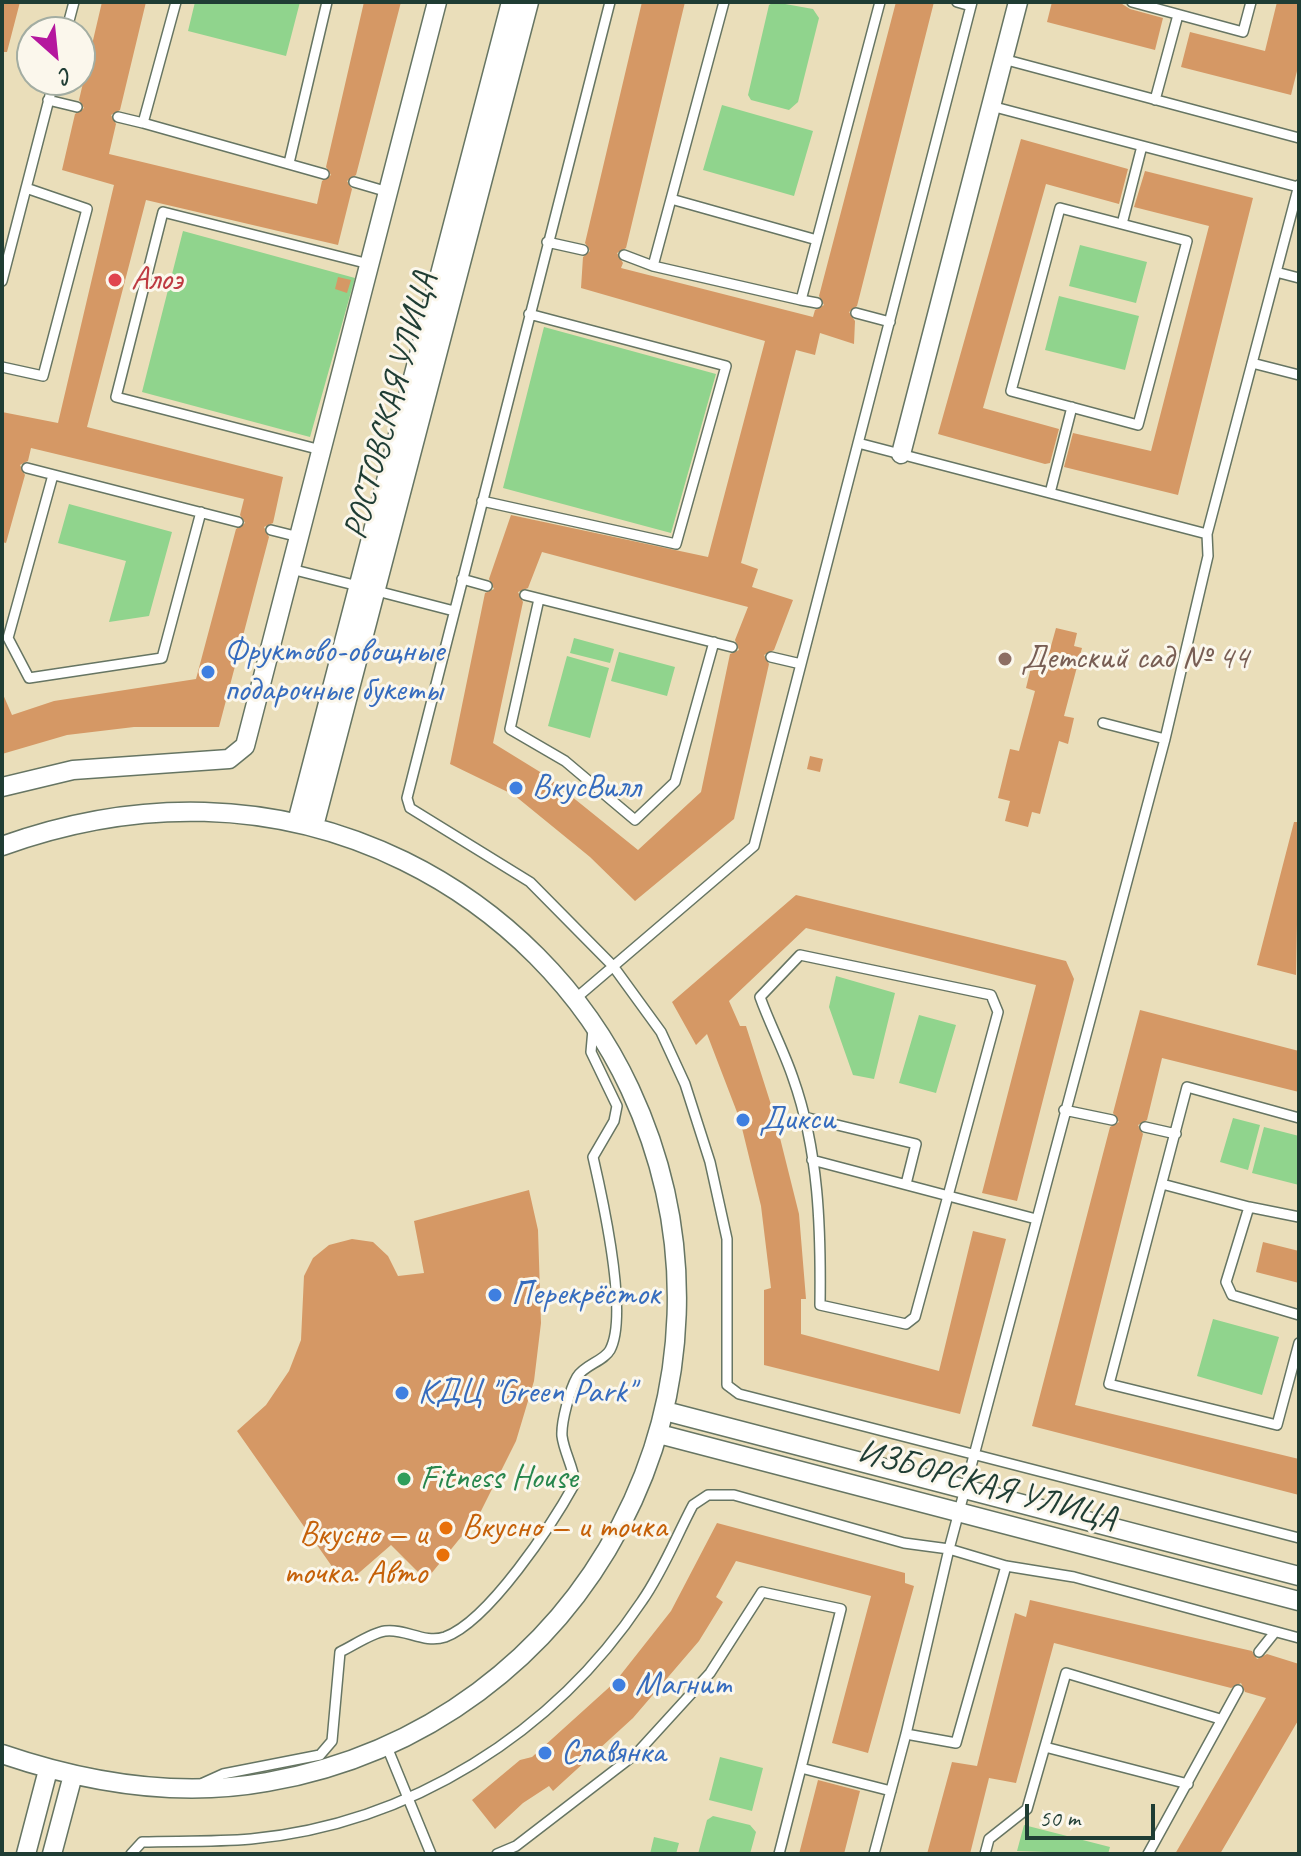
<!DOCTYPE html>
<html>
<head>
<meta charset="utf-8">
<style>
  body { margin:0 }
  #map { position:relative; width:1301px; height:1856px; overflow:hidden; background:#eadeba; font-family:Caveat,sans-serif }
  canvas { display:block }
  .frame { position:absolute; inset:0; border:4px solid #1f3d34; pointer-events:none }
  .north { position:absolute; left:16px; top:16px; width:80px; height:80px; box-sizing:border-box; background:#fbf7ec; border:2px solid #a3ada2; border-radius:50%; rotate:153deg; font-size:22px; font-weight:700; line-height:32px; text-align:center; color:#1f3d34 }
  .north::after { content:''; display:block; margin:auto; width:28px; height:36px; background:#b5179e; clip-path:polygon(50% 0,100% 100%,50% 72%,0 100%) }
  .scale { position:absolute; left:1025px; top:1804px; width:130px; height:36px; box-sizing:border-box; border:4px solid #1f3d34; border-top:0; padding-left:10px; font-size:24px; line-height:28px; white-space:nowrap; color:#1f3d34; -webkit-text-stroke:6px #fbf7ec; paint-order:stroke }
</style>
</head>
<body>
<div id="map">
<canvas width="1301" height="1856"></canvas>
<div class="frame"></div>
<div class="north">С</div>
<div class="scale">50 m</div>
</div>
<script>
const g = document.querySelector('canvas').getContext('2d');
g.lineJoin = 'round';
function paint(path, color) { g.fillStyle = color; g.fill(path, 'evenodd'); }
function strokePath(path, color, width, dash) { g.strokeStyle = color; g.lineWidth = width; g.lineCap = dash ? 'butt' : 'round'; g.setLineDash(dash || []); g.stroke(path); }
function drawText(font, color, halo, rows, align = 'center') {
  g.font = font + ' Caveat,sans-serif'; g.lineWidth = 6; g.setLineDash([]); g.textBaseline = 'middle'; g.strokeStyle = halo; g.fillStyle = color; for (const [text, x, y, turn = 0] of rows) {
    g.save(); g.translate(x, y); g.rotate((+turn || 0) * Math.PI / 180); g.textAlign = isNaN(turn) ? turn : align; if (halo) g.strokeText(text, 0, 0); g.fillText(text, 0, 0); g.restore();
  }
}
const green = new Path2D(`
  M195,2H300L286,56L188,31Z
  M774,2L813,9L819,18L798,102L789,110L751,100L748,95L769,5Z
  M722,105L813,131L794,196L703,170Z
  M183,231L355,278L310,437L142,392Z
  M1080,245L1147,262L1136,303L1069,286Z
  M1059,296L1139,316L1125,370L1045,350Z
  M544,327L716,374L671,533L503,488Z
  M69,504L172,532L149,616L109,622L126,561L58,543Z
  M574,638L614,649L610,663L570,653Z
  M619,652L675,667L667,696L611,681Z
  M567,656L609,668L590,738L548,726Z
  M836,976L895,993L874,1079L853,1075L829,1007Z
  M919,1015L956,1025L936,1093L899,1083Z
  M1233,1118L1260,1125L1248,1170L1220,1162Z
  M1264,1127L1299,1136V1185L1252,1173Z
  M1213,1319L1279,1337L1262,1395L1197,1376Z
  M720,1757L763,1768L752,1811L709,1800Z
  M713,1816L750,1825L756,1832L750,1854H698L707,1820Z
  M1024,1825L1110,1847L1108,1854L1017,1851Z
  M654,1837L679,1843L676,1854H650Z`);
const building = new Path2D(`
  M2,2H20L7,52H2Z
  M102,2H146L120,110L111,115L116,124L109,154L317,204L322,181L331,175L326,167L364,2H401L356,175L347,181L352,189L338,245L146,200L87,427L283,477L273,523L264,527L269,537L219,727H134L67,735L2,754V692L12,715L54,701L196,679L236,529L245,523L240,515L244,499L31,448L28,461L20,465L25,475L6,543L2,542V412L58,423L114,185L62,170L75,114L84,108L79,100Z
  M642,2H685L626,248L617,253L623,263L621,268L813,317L815,310L824,305L819,296L896,2H934L857,306L849,312L855,321L854,344L820,333L815,355L796,350L741,563L758,569L752,587L793,600L774,650L764,655L769,664L734,819L635,901L590,857L514,795L450,764L485,593L494,589L489,579L511,515L708,557L765,341L581,288L583,257L590,251L585,243ZM542,552L748,607L735,640L739,650L730,654L701,792L638,850L545,775L493,743L523,602L518,592L528,588Z
  M1052,2H1119L1130,9L1163,18L1155,50L1047,22Z
  M1277,2H1299V63L1291,95L1181,67L1190,32L1265,51Z
  M1021,139L1128,169L1119,204L1046,184L983,408L1059,429L1050,463L1045,464L938,434Z
  M1145,171L1253,198L1178,495L1064,467L1073,433L1151,451L1209,226L1134,207Z
  M338,277L351,280L347,293L335,289Z
  M1056,628L1077,633L1074,646L1082,648L1064,716L1074,718L1068,744L1059,741L1040,814L1032,812L1028,827L1005,821L1010,801L998,798L1010,749L1019,751L1035,691L1026,688L1037,643L1051,646Z
  M810,756L823,759L820,772L807,769Z
  M1294,822H1299L1296,975L1257,965Z
  M796,895L1066,961L1074,979L1017,1201L982,1193L1036,985L806,928L729,1001L740,1026H746L774,1114L799,1214L806,1299H801V1334L939,1371L973,1231L1006,1239L960,1414L764,1365V1290L771,1288L761,1206L740,1120L707,1034L696,1045L672,1002Z
  M1140,1010L1299,1051V1092L1162,1058L1147,1120L1138,1125L1143,1134L1075,1405L1299,1459V1495L1032,1426L1110,1127L1119,1122L1113,1113Z
  M529,1190L538,1230L541,1323L534,1381L516,1441L479,1515L426,1580L391,1545L345,1585L237,1431L266,1405L289,1371L301,1340L304,1276L313,1258L329,1245L352,1239L373,1242L388,1256L398,1276L424,1273L414,1221Z
  M1263,1242L1299,1251V1283L1256,1272Z
  M717,1523L905,1573V1583L914,1586L868,1753L832,1743L871,1596L736,1561L716,1597L723,1602L699,1641L633,1718L553,1791L549,1786L523,1803L495,1829L472,1800L520,1760L532,1757L615,1682L671,1611Z
  M1030,1600L1252,1651L1257,1659L1267,1654L1299,1664V1719L1220,1854H1175L1266,1698L1245,1692L1241,1683L1231,1688L1054,1643L1016,1783L989,1778L970,1854H927L952,1762L977,1766L1015,1613L1026,1617Z
  M818,1780L860,1791L844,1854H799Z`);
const service = new Path2D(`
  M176,2L143,123L324,174
  M610,2L407,798L410,808L530,882L613,966L661,1032L685,1084L710,1162L727,1239V1385L739,1394L1299,1538
  M957,2L971,6
  M1132,2L1243,32L1251,2
  M66,32L74,2
  M1003,59L1299,138
  M48,100L77,107
  M1155,100L1178,15
  M991,106L1298,187
  M118,117L143,123
  M289,163L327,2
  M354,182L388,192
  M671,199L817,240
  M1060,208L1187,241L1138,425L1011,391Z
  M1122,224L1142,146
  M547,242L583,250
  M624,255L653,266L801,300L880,2
  M653,266L724,2
  M1276,272L1299,278
  M2,281L54,80
  M801,300L817,303
  M856,313L890,322
  M1252,363L1299,375
  M2,367L43,376L87,209L26,188
  M858,443L1207,534
  M321,450L116,397L163,212L369,264
  M27,468L238,522
  M53,475L8,638L29,678L162,658L201,512
  M1050,493L1072,407
  M482,501L676,544L726,366L529,314
  M271,530L299,537
  M291,569L358,586
  M462,579L487,586
  M373,590L454,611
  M525,595L732,647
  M539,599L510,729L565,761L635,820L675,782L714,642
  M771,657L801,664
  M1103,723L1165,739
  M800,955L991,995L998,1012L915,1317L906,1324L820,1305C821,1229 819,1151 793,1078C784,1051 770,1025 760,997Z
  M575,999L754,846L972,2
  M1064,1110L1112,1120
  M804,1117L916,1144L906,1184
  M1299,1118L1187,1087L1109,1384L1277,1425L1299,1343
  M1145,1127L1176,1134
  M812,1160L1036,1219
  M1162,1184L1249,1207
  M1299,1217L1249,1207L1226,1282L1232,1295L1299,1315
  M1259,1652L1275,1632
  M906,1734L956,1743L1006,1566
  M387,1747L431,1854
  M1045,1747L1188,1784
  M203,1783L223,1774L320,1755L332,1741L340,1652C353,1646 371,1633 385,1631C405,1628 424,1644 445,1637C489,1621 553,1523 575,1483C573,1466 564,1452 562,1436C561,1422 570,1389 577,1377C584,1365 604,1361 610,1350C629,1315 602,1196 593,1157L614,1121L617,1106L591,1052L593,1029
  M131,1854L142,1842C178,1841 215,1842 251,1839C410,1824 554,1733 642,1601C663,1571 676,1537 693,1505L708,1495H734L904,1543L949,1549L1006,1566L1074,1577L1299,1638
  M497,1854L516,1846L637,1753L710,1673L762,1592L841,1609L801,1768L891,1791
  M779,1854L801,1768
  M874,1854L906,1734L949,1549L1165,739L1208,556L1207,534L1299,185
  M985,1854L989,1839L1027,1809L1066,1673L1220,1719
  M1148,1854L1238,1690`);
const minor = new Path2D(`
  M901,454L1018,2
  M2,787L73,770L229,759L245,746L437,2
  M297,822L511,2
  M314,826L529,2
  M2,846C135,798 275,798 404,861C502,909 584,990 630,1089C768,1385 588,1726 267,1782C178,1798 87,1783 2,1754
  M665,1411L1299,1576
  M659,1434L1299,1601
  M26,1854L48,1770
  M52,1854L73,1775`);
const markers = [
  [115,280,8,"#e0444e"],
  [1005,659,8,"#8d6e63"],
  [208,672,8,"#3f7fe0"],
  [516,788,8,"#3f7fe0"],
  [743,1120,8,"#3f7fe0"],
  [495,1295,8,"#3f7fe0"],
  [402,1393,8,"#3f7fe0"],
  [404,1479,8,"#2e9e5b"],
  [446,1528,8,"#e8710a"],
  [443,1555,8,"#e8710a"],
  [619,1685,8,"#3f7fe0"],
  [545,1753,8,"#3f7fe0"]
];
const healthNames = [
  ["Алоэ",131,280]
];
const streetNames = [
  ["РОСТОВСКАЯ УЛИЦА",391,406,-75],
  ["ИЗБОРСКАЯ УЛИЦА",987,1486,15]
];
const shopNames = [
  ["Фруктово-овощные",224,652],
  ["подарочные букеты",224,691],
  ["ВкусВилл",532,788],
  ["Дикси",759,1120],
  ["Перекрёсток",511,1295],
  ["КДЦ \"Green Park\"",418,1393],
  ["Магнит",635,1685],
  ["Славянка",561,1753]
];
const educationNames = [
  ["Детский сад № 44",1021,659]
];
const leisureNames = [
  ["Fitness House",420,1479]
];
const foodNames = [
  ["Вкусно — и точка",462,1528],
  ["Вкусно — и",427,1535,"right"],
  ["точка. Авто",427,1574,"right"]
];
paint(green, '#90d48d');
paint(building, '#d59865');
strokePath(service, '#667563', 12);
strokePath(minor, '#667563', 21);
strokePath(service, '#fff', 9);
strokePath(minor, '#fff', 18);
for (const [x, y, r, color] of markers) { const dot = new Path2D(); dot.arc(x, y, r, 0, 2 * Math.PI); g.fillStyle = color; g.fill(dot); strokePath(dot, '#fbf7ec', 3); }
drawText('34px', '#be3a42', '#fbf7ec', healthNames, 'left');
drawText('34px', '#1f3d34', '#fbf7ec', streetNames);
drawText('34px', '#366cbe', '#fbf7ec', shopNames, 'left');
drawText('34px', '#785e54', '#fbf7ec', educationNames, 'left');
drawText('34px', '#27864d', '#fbf7ec', leisureNames, 'left');
drawText('34px', '#c56008', '#fbf7ec', foodNames, 'left');
</script>
</body>
</html>
